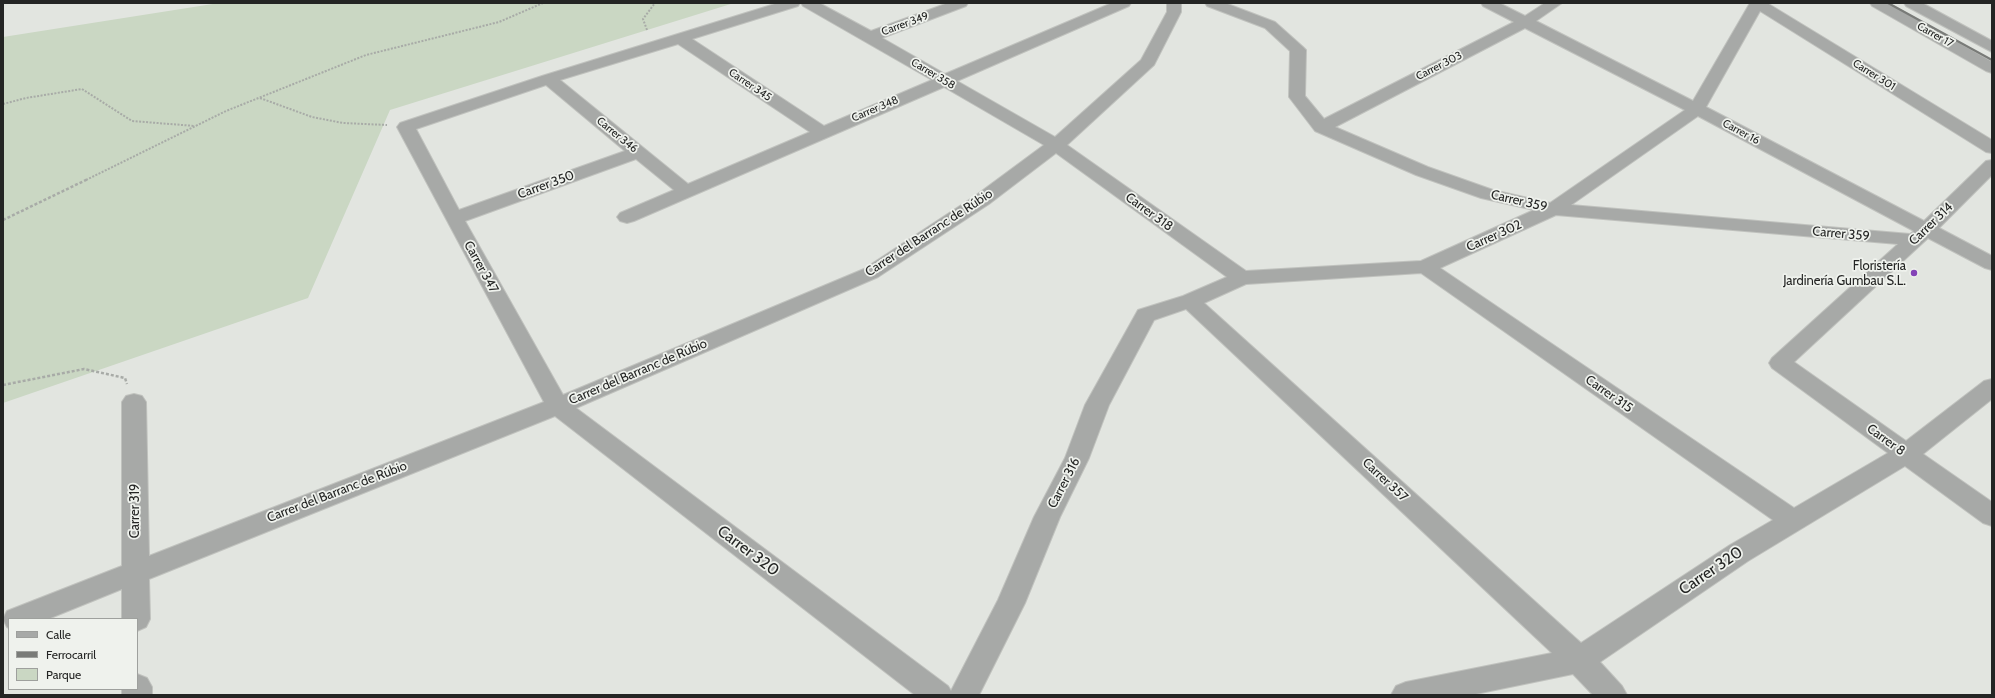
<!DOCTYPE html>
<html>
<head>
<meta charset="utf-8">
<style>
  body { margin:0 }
  #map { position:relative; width:1995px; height:698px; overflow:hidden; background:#e2e5e0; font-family:Cabin,sans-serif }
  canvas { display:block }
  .frame { position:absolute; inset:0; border:4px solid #242524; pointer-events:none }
  .legend { position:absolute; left:8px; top:618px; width:130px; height:72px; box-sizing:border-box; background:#eff2ed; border:1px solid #9ea09d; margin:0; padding:5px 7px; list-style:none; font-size:12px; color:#242524 }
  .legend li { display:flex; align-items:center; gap:8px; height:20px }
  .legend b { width:20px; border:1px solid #9ea09d }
</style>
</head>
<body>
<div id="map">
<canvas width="1995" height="698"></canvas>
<div class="frame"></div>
<ul class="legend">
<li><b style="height:5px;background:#a7a9a7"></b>Calle</li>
<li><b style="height:5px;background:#797b78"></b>Ferrocarril</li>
<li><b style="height:11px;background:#cad7c3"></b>Parque</li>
</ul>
</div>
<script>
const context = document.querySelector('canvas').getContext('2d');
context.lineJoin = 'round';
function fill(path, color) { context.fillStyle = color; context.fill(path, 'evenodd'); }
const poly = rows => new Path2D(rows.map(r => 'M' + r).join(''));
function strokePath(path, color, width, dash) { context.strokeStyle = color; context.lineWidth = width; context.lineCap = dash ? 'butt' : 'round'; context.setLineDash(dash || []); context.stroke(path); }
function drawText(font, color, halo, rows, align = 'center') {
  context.font = font + ' Cabin,sans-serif'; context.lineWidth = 3.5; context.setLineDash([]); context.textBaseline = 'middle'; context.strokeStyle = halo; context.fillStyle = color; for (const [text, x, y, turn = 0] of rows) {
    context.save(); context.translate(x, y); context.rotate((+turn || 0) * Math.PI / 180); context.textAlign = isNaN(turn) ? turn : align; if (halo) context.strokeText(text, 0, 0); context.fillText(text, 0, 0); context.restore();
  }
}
fill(poly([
  [219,3,734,3,390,110,308,298,3,403,3,37]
]), '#cad7c3');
const minor = poly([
  [778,3,800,3,798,6,692,39,824,126,932,80,803,6,801,3,819,3,871,31,948,3,968,3,966,6,882,38,945,74,1112,3,1131,3,1129,6,957,81,1055,137,1141,60,1167,12,1167,3,1181,3,1181,12,1154,65,1067,145,1246,271,1421,261,1534,210,1481,198,1416,175,1315,131,1289,97,1290,51,1265,28,1207,6,1205,3,1225,3,1275,22,1303,47,1306,50,1305,96,1324,119,1514,22,1483,6,1481,3,1499,3,1525,16,1545,3,1562,3,1536,21,1693,101,1750,3,1767,3,1992,140,1992,153,1986,152,1760,11,1706,107,1924,221,1986,161,1992,160,1992,175,1939,228,1992,256,1992,270,1985,268,1928,238,1794,362,1906,441,1984,381,1992,379,1992,399,1923,454,1992,502,1992,526,1983,523,1905,466,1748,561,1600,662,1622,686,1627,695,1593,695,1573,674,1471,695,1391,695,1396,686,1406,682,1552,653,1186,309,1154,320,1109,405,1089,458,1060,517,1025,603,979,695,915,695,555,416,149,579,150,619,146,627,137,631,137,619,122,619,122,589,48,619,9,619,9,628,7,627,3,619,7,611,122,566,122,402,126,396,134,394,142,396,146,402,149,556,544,402,397,127,400,123,542,76,778,3],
  [1525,28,1685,110,1550,203,1493,190,1428,167,1335,127,1525,28],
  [678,44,810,132,688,184,560,80,678,44],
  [546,85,625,151,459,210,416,129,546,85],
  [944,87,1044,145,975,196,864,269,563,395,465,221,636,159,674,190,620,213,617,217,620,221,627,223,634,221,944,87],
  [1698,116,1914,231,1910,234,1571,205,1698,116],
  [1056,153,1227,277,1183,296,1138,310,1085,405,1065,458,1034,517,998,600,951,691,948,686,576,408,878,277,989,204,1056,153],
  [1556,215,1898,244,1772,358,1769,363,1772,368,1888,453,1794,508,1440,268,1556,215],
  [1421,273,1773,520,1730,545,1581,643,1204,303,1246,284,1421,273],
  [1870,3,1888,3,1992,62,1992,73,1986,71,1872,6,1870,3],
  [1904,3,1922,3,1992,41,1992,52,1906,6,1904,3],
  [137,674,147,678,152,687,152,695,122,695,122,689,137,689,137,674]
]);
strokePath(minor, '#c0c2be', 2);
strokePath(poly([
  [647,30,643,19,655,3],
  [260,98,312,117,343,123,387,125],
  [3,104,26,98,82,89,132,121,195,126],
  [86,180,226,111,366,55,499,22,543,3]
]), '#a8aba7', 2, [2, 1.5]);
strokePath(poly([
  [3,220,88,179],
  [3,385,84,369,125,378,127,384]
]), '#a8aba7', 2.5, [3, 2]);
fill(minor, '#a7a9a7');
strokePath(poly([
  [1888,3,1992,60]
]), '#797b78', 2);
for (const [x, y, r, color] of [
  [1914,273,4,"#8443b7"]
]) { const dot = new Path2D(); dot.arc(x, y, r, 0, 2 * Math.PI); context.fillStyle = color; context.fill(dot); strokePath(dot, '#eff2ed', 1.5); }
drawText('11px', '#242524', '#eff2ed', [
  ["Carrer 349",905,24,-20],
  ["Carrer 17",1935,35,29],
  ["Carrer 303",1439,66,-27],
  ["Carrer 358",933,74,31],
  ["Carrer 301",1874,75,32],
  ["Carrer 345",750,85,34],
  ["Carrer 348",875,109,-23],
  ["Carrer 16",1741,132,28],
  ["Carrer 346",617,135,39]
]);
drawText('13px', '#242524', '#eff2ed', [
  ["Carrer 350",546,185,-20],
  ["Carrer 359",1519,201,13],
  ["Carrer 318",1149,212,36],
  ["Carrer 314",1931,224,-44],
  ["Carrer del Barranc de Rúbio",929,233,-33],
  ["Carrer 359",1841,234,5],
  ["Carrer 302",1494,236,-24],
  ["Carrer 347",481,267,61],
  ["Carrer del Barranc de Rúbio",638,372,-23],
  ["Carrer 315",1609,394,35],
  ["Carrer 8",1886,440,36],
  ["Carrer 357",1385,480,43],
  ["Carrer 316",1064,483,-63],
  ["Carrer del Barranc de Rúbio",337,492,-21],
  ["Carrer 319",135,511,-90]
]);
drawText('13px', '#242524', '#eff2ed', [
  ["Floristería",1906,266],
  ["Jardinería Gumbau S.L.",1906,281]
], 'right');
drawText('16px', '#242524', '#eff2ed', [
  ["Carrer 320",748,551,37],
  ["Carrer 320",1711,571,-34]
]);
</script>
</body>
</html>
